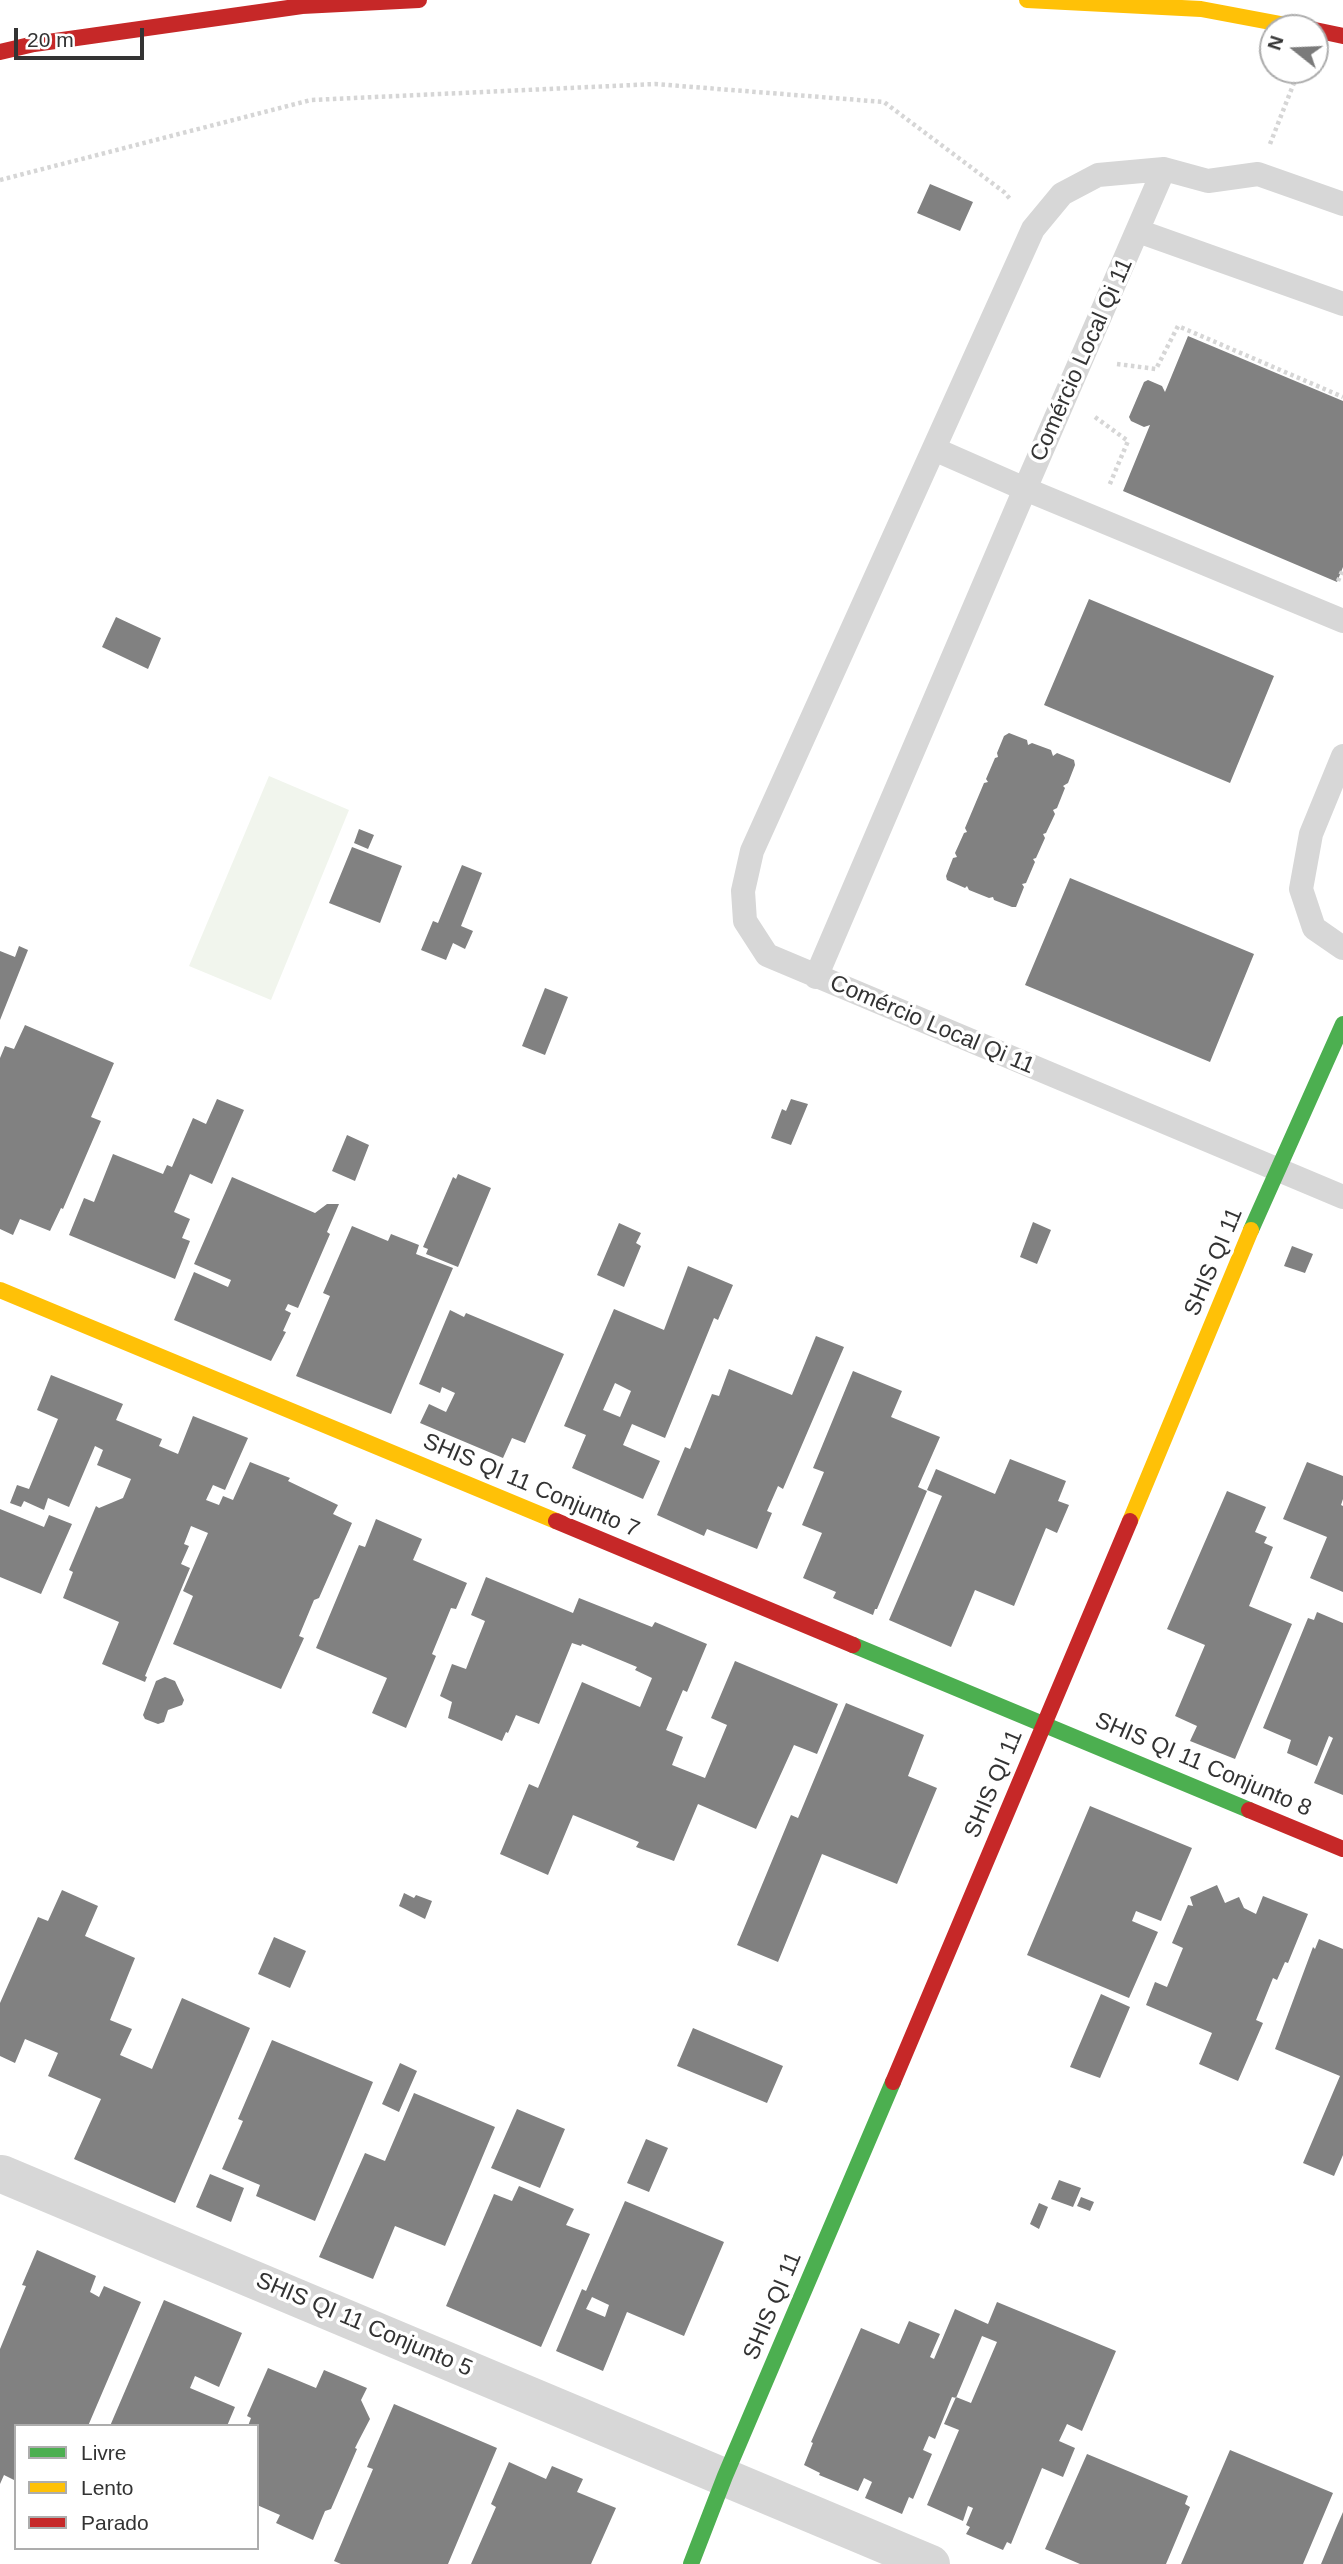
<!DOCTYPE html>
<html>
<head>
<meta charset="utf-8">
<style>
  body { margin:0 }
  #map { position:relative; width:1343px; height:2564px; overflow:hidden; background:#fff; font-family:Helvetica,sans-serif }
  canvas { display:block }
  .legend { position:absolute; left:14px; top:2424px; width:245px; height:126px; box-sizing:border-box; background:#fff; border:2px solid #adadad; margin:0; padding:9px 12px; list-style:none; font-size:21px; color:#333 }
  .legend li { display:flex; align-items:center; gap:14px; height:35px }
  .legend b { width:35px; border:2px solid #adadad }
  .north { position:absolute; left:1259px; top:14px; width:70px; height:70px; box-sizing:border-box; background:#fff; border:2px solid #adadad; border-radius:50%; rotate:288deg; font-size:19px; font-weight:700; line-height:28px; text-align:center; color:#333 }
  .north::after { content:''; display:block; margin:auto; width:24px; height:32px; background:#7a7a7a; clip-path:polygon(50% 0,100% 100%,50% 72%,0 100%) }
  .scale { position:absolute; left:14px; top:28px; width:130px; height:32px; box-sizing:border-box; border:4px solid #333; border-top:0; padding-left:9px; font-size:21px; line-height:24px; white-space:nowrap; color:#333; -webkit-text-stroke:5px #fff; paint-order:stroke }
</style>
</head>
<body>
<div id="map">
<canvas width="1343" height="2564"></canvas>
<ul class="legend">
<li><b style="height:9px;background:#4caf50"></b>Livre</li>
<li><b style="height:9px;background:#ffc107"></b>Lento</li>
<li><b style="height:9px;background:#c62828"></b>Parado</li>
</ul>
<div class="north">N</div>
<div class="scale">20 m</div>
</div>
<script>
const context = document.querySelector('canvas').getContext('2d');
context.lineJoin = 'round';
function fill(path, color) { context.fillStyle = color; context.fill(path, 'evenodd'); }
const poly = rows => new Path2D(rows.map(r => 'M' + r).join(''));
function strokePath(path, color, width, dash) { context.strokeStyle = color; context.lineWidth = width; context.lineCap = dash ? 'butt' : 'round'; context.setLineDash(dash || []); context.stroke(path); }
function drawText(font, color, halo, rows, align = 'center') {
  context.font = font + ' Helvetica,sans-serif'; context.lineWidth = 7; context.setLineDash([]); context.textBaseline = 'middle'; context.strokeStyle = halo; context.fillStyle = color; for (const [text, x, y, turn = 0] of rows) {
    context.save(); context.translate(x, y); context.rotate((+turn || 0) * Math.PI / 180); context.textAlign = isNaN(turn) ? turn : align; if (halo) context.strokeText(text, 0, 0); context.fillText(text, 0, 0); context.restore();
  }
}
fill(poly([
  [269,776,349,810,271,1000,189,966]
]), '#f1f5ed');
fill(poly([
  [930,184,973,202,960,231,917,213],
  [1188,336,1343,401,1343,567,1337,582,1123,491,1150,425,1144,427,1131,421,1129,417,1144,382,1148,380,1162,386,1165,392],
  [1089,599,1274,676,1230,783,1044,705],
  [116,617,161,638,148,669,102,647],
  [1009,733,1027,740,1028,745,1032,743,1051,750,1053,756,1057,753,1074,760,1075,765,1068,783,1063,786,1065,788,1057,808,1053,810,1055,814,1046,833,1043,834,1045,838,1036,858,1033,859,1035,862,1026,883,1022,884,1024,887,1016,907,1012,907,994,900,993,897,989,898,969,890,967,886,965,888,947,880,946,876,953,858,957,857,955,853,964,833,967,832,965,828,984,783,988,782,986,779,995,758,998,757,997,753,1004,736],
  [359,829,374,835,368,849,354,843],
  [352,847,402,866,380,923,329,903],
  [462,865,482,873,461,926,473,931,465,949,453,943,446,960,421,950,433,921,438,923],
  [1070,878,1254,954,1210,1062,1025,985],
  [19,946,28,950,0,1020,0,951,15,957],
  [545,988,568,997,545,1055,522,1046],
  [25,1025,114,1063,91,1117,101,1121,63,1209,61,1208,50,1231,20,1219,13,1235,0,1229,0,1058,5,1046,14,1049],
  [217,1099,244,1110,212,1184,190,1174,174,1212,190,1219,182,1238,190,1241,175,1279,69,1235,84,1198,94,1202,113,1154,163,1174,167,1165,172,1167,193,1118,206,1124],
  [791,1099,808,1104,791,1145,771,1138,782,1109,786,1111],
  [347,1135,369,1145,355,1181,332,1171],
  [458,1174,491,1188,458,1267,426,1254,428,1249,423,1247,453,1177,456,1179],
  [232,1177,315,1213,327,1204,339,1204,327,1232,330,1234,298,1308,288,1304,285,1310,291,1313,283,1331,286,1332,271,1361,174,1320,194,1272,228,1287,231,1280,194,1264],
  [1033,1222,1051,1230,1037,1264,1020,1257],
  [619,1223,641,1233,636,1243,641,1246,624,1287,597,1275],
  [352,1226,388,1241,391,1234,419,1245,416,1254,453,1268,391,1414,296,1376,330,1296,323,1293],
  [1292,1246,1313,1254,1305,1273,1284,1266],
  [688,1266,733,1285,718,1320,714,1318,665,1438,632,1424,623,1445,660,1461,643,1499,572,1468,586,1435,564,1426,614,1309,664,1330],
  [615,1383,631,1391,620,1417,603,1410],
  [450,1310,464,1317,466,1313,564,1354,525,1443,512,1438,503,1458,420,1423,429,1404,446,1412,455,1393,442,1387,440,1393,419,1384],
  [816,1336,844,1347,783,1489,778,1486,767,1511,772,1513,757,1549,707,1529,704,1536,657,1515,685,1447,690,1449,712,1394,719,1396,729,1369,792,1395],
  [853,1371,902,1391,891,1417,940,1437,918,1487,927,1491,877,1609,875,1609,873,1615,833,1598,836,1592,803,1578,822,1533,802,1525,824,1472,813,1468],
  [51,1375,123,1404,116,1420,162,1439,159,1446,178,1454,193,1416,248,1438,225,1490,213,1485,206,1500,219,1505,223,1496,233,1500,250,1462,290,1478,288,1481,338,1505,333,1514,352,1523,319,1598,314,1600,299,1636,304,1638,281,1689,173,1644,193,1596,183,1591,208,1533,191,1526,184,1544,189,1546,181,1564,190,1568,145,1676,147,1677,145,1682,102,1664,119,1622,63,1598,73,1572,69,1570,96,1506,99,1508,123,1498,131,1479,97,1465,103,1450,95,1446,69,1507,48,1498,44,1510,24,1501,21,1507,10,1503,17,1485,29,1489,58,1419,37,1410],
  [1010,1459,1066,1481,1058,1501,1069,1505,1057,1533,1046,1528,1014,1606,975,1590,951,1647,889,1620,942,1496,927,1490,936,1469,995,1494],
  [1307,1462,1343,1476,1343,1499,1341,1505,1343,1506,1343,1592,1310,1578,1327,1537,1283,1519],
  [1227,1491,1266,1507,1255,1532,1267,1537,1264,1543,1273,1547,1249,1606,1292,1624,1235,1759,1190,1741,1197,1726,1175,1716,1205,1645,1167,1629],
  [0,1509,44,1527,49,1515,72,1524,41,1594,0,1577],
  [376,1519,422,1539,413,1560,467,1583,456,1609,451,1608,432,1654,436,1656,406,1728,372,1713,387,1678,316,1648,359,1545,365,1547],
  [486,1577,573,1613,579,1598,652,1627,655,1622,707,1644,687,1692,683,1690,666,1730,683,1737,672,1765,705,1778,727,1725,711,1718,735,1661,838,1704,817,1754,794,1745,756,1829,698,1804,674,1861,636,1847,639,1842,573,1815,548,1875,500,1854,529,1784,538,1788,582,1682,640,1707,652,1678,635,1670,637,1667,582,1644,581,1646,572,1643,539,1724,516,1715,508,1733,506,1732,502,1741,448,1718,452,1702,440,1696,452,1664,466,1669,475,1646,485,1621,471,1615],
  [1317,1612,1343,1623,1343,1795,1314,1783,1333,1738,1329,1736,1317,1766,1287,1753,1291,1740,1263,1728,1308,1618,1314,1620],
  [165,1677,175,1681,184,1700,182,1705,168,1710,164,1722,158,1724,145,1719,143,1715,156,1681],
  [846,1703,924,1735,908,1776,937,1788,897,1884,822,1854,778,1962,737,1945,791,1815,798,1818],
  [1090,1806,1192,1848,1161,1921,1136,1911,1132,1921,1158,1932,1129,1998,1027,1955],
  [1217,1885,1225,1903,1239,1897,1244,1908,1256,1914,1263,1896,1308,1914,1288,1963,1285,1962,1277,1980,1273,1978,1256,2020,1263,2023,1238,2081,1199,2064,1212,2033,1146,2005,1155,1982,1167,1987,1183,1948,1172,1943,1188,1905,1193,1906,1190,1897],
  [62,1890,98,1906,85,1936,135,1958,110,2020,132,2029,120,2055,152,2069,182,1998,250,2028,175,2203,74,2159,101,2099,48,2076,58,2053,25,2039,15,2063,0,2056,0,2003,38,1917,48,1921],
  [404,1893,414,1898,416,1895,432,1901,425,1919,399,1906],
  [274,1937,306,1951,290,1988,258,1974],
  [1319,1939,1343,1949,1343,2155,1334,2176,1303,2163,1340,2076,1275,2049,1313,1947,1315,1949],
  [1101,1994,1130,2007,1100,2078,1070,2067],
  [693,2028,783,2066,767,2103,677,2066],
  [272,2040,373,2082,315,2221,256,2196,260,2185,222,2169,243,2121,238,2119],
  [400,2063,417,2071,399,2112,382,2104],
  [414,2093,495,2127,445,2246,395,2226,373,2279,319,2257,365,2153,385,2161],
  [517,2109,565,2129,540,2188,491,2168],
  [646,2139,668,2148,649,2192,627,2183],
  [210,2174,244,2188,231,2222,196,2207],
  [1059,2180,1081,2188,1073,2207,1051,2199],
  [519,2186,574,2209,566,2225,590,2234,541,2347,446,2306,494,2194,512,2201],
  [1081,2197,1094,2202,1090,2211,1077,2206],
  [625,2201,724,2242,684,2336,627,2312,603,2371,556,2351,582,2289,586,2291],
  [592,2297,609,2305,605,2317,586,2309],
  [1039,2203,1048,2207,1039,2229,1030,2224],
  [37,2250,96,2276,90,2292,99,2297,104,2286,141,2302,88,2426,16,2426,16,2481,4,2475,0,2484,0,2349,26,2286,22,2285],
  [164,2300,242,2333,219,2387,195,2376,190,2388,235,2407,227,2426,110,2426],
  [997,2302,1116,2351,1082,2431,1067,2424,1059,2441,1075,2448,1063,2477,1042,2468,1011,2544,1007,2542,1003,2550,966,2534,970,2527,966,2525,973,2508,968,2506,963,2521,927,2505,959,2430,944,2424,956,2397,971,2403,997,2342,982,2336,956,2398,952,2397,935,2439,929,2436,923,2450,932,2454,913,2499,909,2497,902,2514,865,2498,872,2482,864,2478,858,2491,819,2475,820,2473,804,2465,813,2443,811,2442,861,2328,899,2344,909,2321,940,2334,930,2357,934,2359,955,2309,988,2324],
  [268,2368,316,2388,324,2370,367,2388,361,2400,370,2419,359,2440,355,2448,357,2449,331,2509,325,2511,313,2540,276,2523,280,2515,257,2505,257,2426,248,2426,251,2418,247,2416],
  [394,2404,497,2448,448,2564,341,2564,334,2561,373,2469,367,2467],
  [1230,2450,1333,2493,1303,2564,1181,2564],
  [1087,2454,1188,2496,1185,2504,1190,2507,1166,2564,1080,2564,1045,2549],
  [509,2462,546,2479,552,2466,583,2479,577,2492,616,2508,591,2564,471,2564,496,2507,491,2504],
  [1343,2512,1343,2564,1321,2564,1336,2528]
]), '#818181');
strokePath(poly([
  [1270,144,1299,70],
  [0,180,311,100,655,84,884,102,1004,192,1011,200],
  [1117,364,1156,369,1178,326,1343,397],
  [1095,417,1128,441,1109,486],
  [1338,581,1343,569]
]), '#d6d6d6', 4.5, [3.5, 3.5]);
strokePath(poly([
  [1343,204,1258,174,1208,181,1164,169,1098,175,1062,194,1033,229,752,851,743,891,745,921,767,955,1343,1197],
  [1138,231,1343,304],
  [934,449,1025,489,1164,169],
  [1343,756,1311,834,1301,889,1314,928,1343,948],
  [816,977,1025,489,1343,621]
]), '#d7d7d7', 24);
strokePath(poly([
  [2,2174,931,2564]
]), '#d7d7d7', 38);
strokePath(poly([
  [1251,1230,1343,1024],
  [853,1645,1249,1810],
  [691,2564,725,2476,893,2082]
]), '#4caf50', 16);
strokePath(poly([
  [1027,0,1201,9,1302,28],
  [0,1290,556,1521],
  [1130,1521,1251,1230]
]), '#ffc107', 16);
strokePath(poly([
  [1315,30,1343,36],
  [0,52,34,44,302,6,419,0],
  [556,1521,853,1645],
  [1249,1810,1343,1849],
  [893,2082,1130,1521]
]), '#c62828', 16);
drawText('23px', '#333', '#fff', [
  ["Comércio Local Qi 11",1082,360,-66],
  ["Comércio Local Qi 11",932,1025,23],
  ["SHIS QI 11",1214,1262,-67],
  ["SHIS QI 11 Conjunto 7",531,1486,23],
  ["SHIS QI 11 Conjunto 8",1203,1765,23],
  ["SHIS QI 11",994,1784,-67],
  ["SHIS QI 11",773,2306,-67],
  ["SHIS QI 11 Conjunto 5",364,2325,23]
]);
</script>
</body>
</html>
